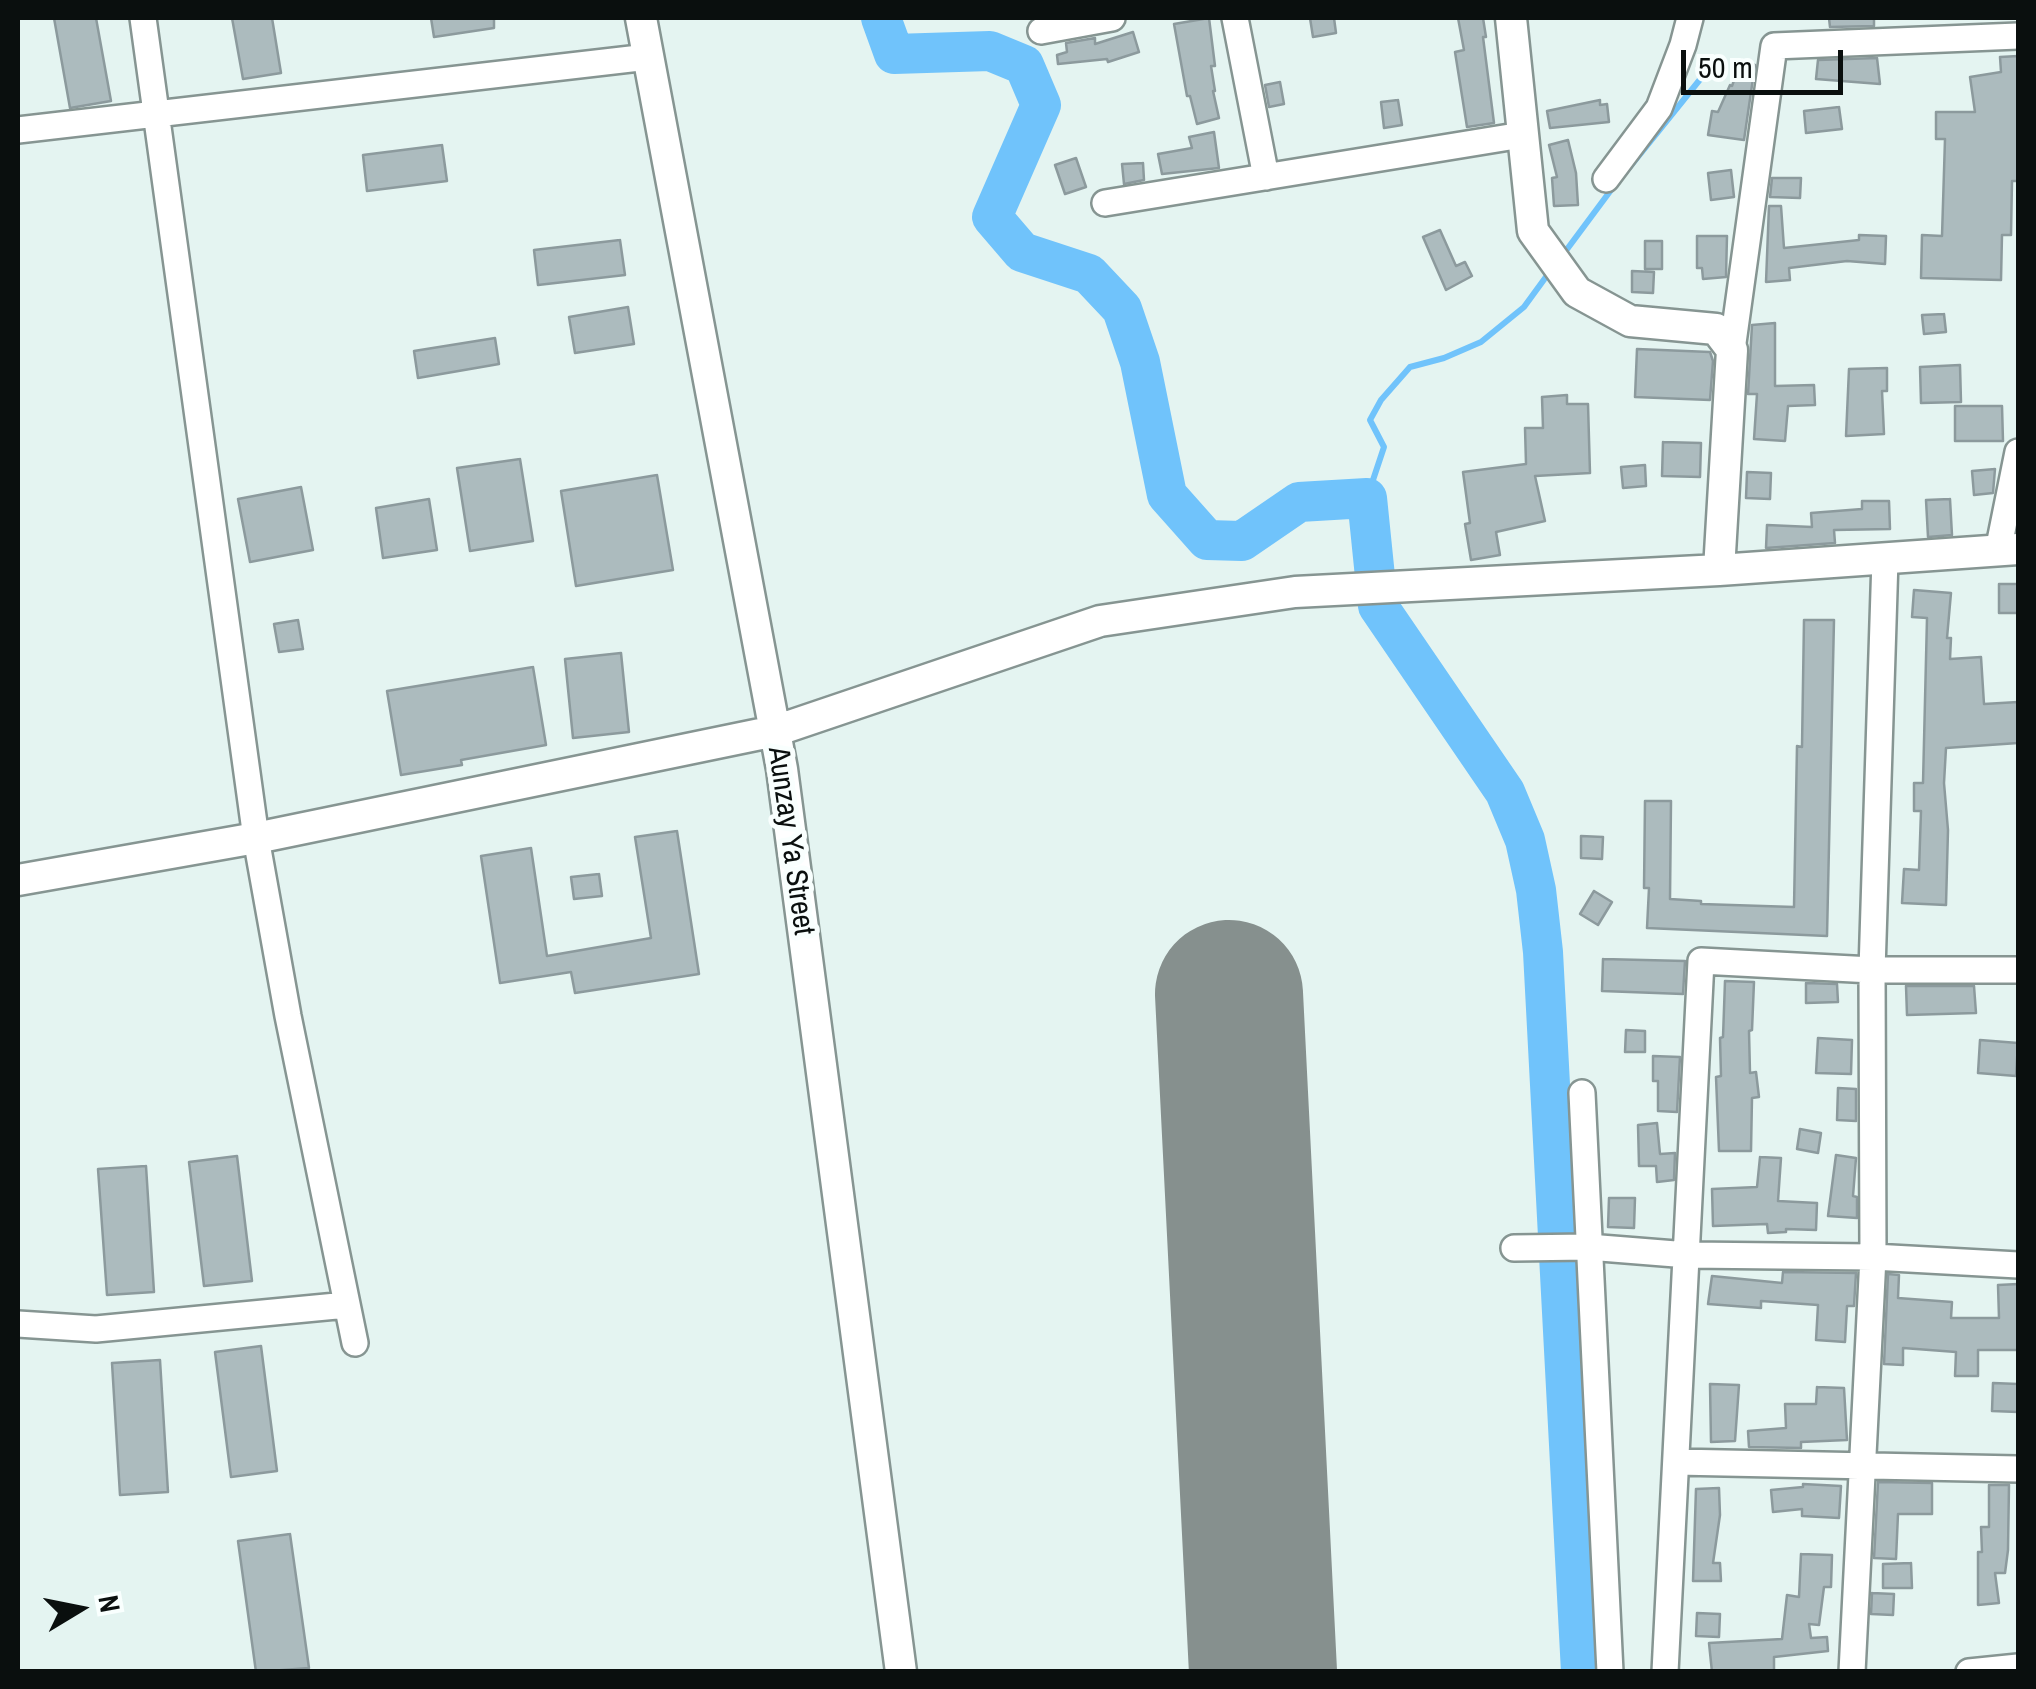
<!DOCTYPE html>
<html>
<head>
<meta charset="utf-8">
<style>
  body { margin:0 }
  #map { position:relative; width:2036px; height:1689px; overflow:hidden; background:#e4f4f1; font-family:"Archivo Narrow",sans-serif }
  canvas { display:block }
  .frame { position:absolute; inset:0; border:20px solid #0a0f0e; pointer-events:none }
  .north { position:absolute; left:30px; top:1559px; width:100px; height:100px; -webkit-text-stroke:8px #f9fffe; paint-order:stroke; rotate:80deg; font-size:28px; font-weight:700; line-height:40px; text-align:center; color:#0a0f0e }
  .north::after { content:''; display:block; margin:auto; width:35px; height:45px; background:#0a0f0e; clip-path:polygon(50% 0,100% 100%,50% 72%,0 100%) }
  .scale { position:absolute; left:1681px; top:50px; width:162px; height:45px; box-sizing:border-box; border:5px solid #0a0f0e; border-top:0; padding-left:12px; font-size:30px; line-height:35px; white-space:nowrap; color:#0a0f0e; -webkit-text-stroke:8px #f9fffe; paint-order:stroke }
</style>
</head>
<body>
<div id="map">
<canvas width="2036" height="1689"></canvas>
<div class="frame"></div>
<div class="north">N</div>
<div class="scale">50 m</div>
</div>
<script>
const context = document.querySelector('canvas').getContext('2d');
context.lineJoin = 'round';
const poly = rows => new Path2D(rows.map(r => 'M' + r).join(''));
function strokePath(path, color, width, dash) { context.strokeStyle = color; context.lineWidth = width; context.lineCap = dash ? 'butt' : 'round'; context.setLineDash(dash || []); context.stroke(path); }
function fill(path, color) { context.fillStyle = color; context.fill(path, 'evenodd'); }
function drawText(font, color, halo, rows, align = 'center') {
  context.font = font + ' "Archivo Narrow",sans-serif'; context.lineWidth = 10; context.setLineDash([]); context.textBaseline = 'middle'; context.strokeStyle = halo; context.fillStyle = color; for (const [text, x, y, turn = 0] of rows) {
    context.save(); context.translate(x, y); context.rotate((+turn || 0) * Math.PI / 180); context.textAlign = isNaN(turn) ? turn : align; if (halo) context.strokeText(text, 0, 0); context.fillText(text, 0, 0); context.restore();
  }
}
strokePath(poly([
  [1628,169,1706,72],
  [1562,256,1614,186],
  [1367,498,1384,447,1370,420,1381,400,1410,367,1444,358,1481,342,1524,307,1551,270]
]), '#70c3fb', 6);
strokePath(poly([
  [881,18,894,54,990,51,1024,65,1041,105,992,217,1022,252,1089,274,1122,309,1140,362,1167,495,1207,540,1242,541,1299,502,1367,498,1378,606,1505,792,1525,840,1536,890,1543,952,1581,1672]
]), '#70c3fb', 40);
strokePath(poly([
  [1229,994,1263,1672]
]), '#86908e', 148);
const building = poly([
  [54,18,96,18,111,101,70,108,54,18],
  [232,18,272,18,281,73,243,79,232,18],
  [431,18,494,18,494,28,434,37,431,18],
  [1209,18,1215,66,1211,66,1215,91,1213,91,1219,118,1197,124,1190,96,1187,96,1174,24,1209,18],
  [1310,18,1334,18,1336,33,1313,37,1310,18],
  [1458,18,1483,18,1486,37,1483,37,1494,123,1467,127,1455,52,1464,50,1458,18],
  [1829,18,1874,18,1874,26,1830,27,1829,18],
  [1133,32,1139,52,1108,62,1107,59,1058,64,1057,55,1067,52,1066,43,1095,38,1095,44,1133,32],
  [2018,56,2018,181,2012,181,2011,235,2002,235,2001,280,1921,278,1922,235,1942,236,1945,139,1936,139,1936,112,1975,112,1970,77,2001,72,2000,57,2018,56],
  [1877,58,1880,84,1816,79,1818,60,1877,58],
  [1741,60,1755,65,1744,140,1708,135,1712,111,1718,112,1730,85,1732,86,1741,60],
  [1280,82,1284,104,1269,107,1265,85,1280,82],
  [1398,100,1402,125,1384,128,1381,102,1398,100],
  [1600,100,1600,105,1607,104,1609,122,1550,128,1547,111,1600,100],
  [1839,107,1842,129,1806,133,1804,111,1839,107],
  [1214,132,1219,168,1162,174,1158,154,1192,148,1189,137,1214,132],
  [1568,140,1576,173,1578,205,1554,206,1552,178,1557,177,1549,145,1568,140],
  [442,145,447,181,367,191,363,155,442,145],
  [1076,158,1086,187,1065,194,1055,165,1076,158],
  [1143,163,1144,180,1124,184,1122,164,1143,163],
  [1731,170,1734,197,1711,200,1708,173,1731,170],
  [1772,178,1801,178,1800,198,1770,197,1772,178],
  [1769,206,1781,206,1784,248,1859,240,1859,235,1886,236,1885,264,1847,261,1789,268,1790,280,1766,282,1769,206],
  [1440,230,1456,266,1465,262,1472,276,1446,290,1423,237,1440,230],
  [1697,236,1727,236,1726,277,1703,279,1702,268,1697,268,1697,236],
  [620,240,625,275,538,285,534,250,620,240],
  [1645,241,1662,241,1662,269,1645,269,1645,241],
  [1632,271,1654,272,1653,293,1632,292,1632,271],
  [628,307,634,344,575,353,569,317,628,307],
  [1944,314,1946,332,1924,334,1922,315,1944,314],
  [1775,323,1775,386,1814,385,1815,405,1788,406,1785,441,1754,439,1757,394,1748,394,1752,325,1775,323],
  [495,338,499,364,418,378,414,351,495,338],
  [1637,349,1710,352,1713,361,1710,400,1635,397,1637,349],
  [1960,365,1961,402,1921,403,1920,367,1960,365],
  [1887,368,1887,391,1882,391,1884,434,1846,436,1849,369,1887,368],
  [1567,395,1567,404,1588,404,1590,473,1535,476,1545,521,1496,532,1500,555,1471,560,1465,524,1470,523,1463,472,1526,464,1525,428,1543,428,1542,397,1567,395],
  [1955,406,2002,406,2003,441,1955,441,1955,406],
  [1663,442,1701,443,1700,477,1662,476,1663,442],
  [520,459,533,541,470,551,457,468,520,459],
  [1645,465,1646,486,1623,488,1621,467,1645,465],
  [1995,469,1993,493,1974,495,1972,471,1995,469],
  [1747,472,1771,473,1770,499,1746,498,1747,472],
  [657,475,673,570,576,586,561,491,657,475],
  [301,487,313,550,250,562,238,499,301,487],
  [429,499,437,550,383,558,376,508,429,499],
  [1950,499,1952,535,1928,537,1926,500,1950,499],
  [1862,501,1889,501,1890,529,1834,530,1835,543,1766,548,1767,525,1812,527,1811,513,1862,509,1862,501],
  [1999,584,2018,584,2018,613,1999,613,1999,584],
  [1914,590,1951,593,1947,638,1951,638,1950,659,1981,657,1984,704,2018,702,2018,743,1946,748,1944,783,1948,830,1946,905,1902,903,1904,869,1919,870,1921,811,1914,811,1914,783,1923,783,1927,618,1912,617,1914,590],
  [298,620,303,649,279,652,274,624,298,620],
  [1804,620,1834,620,1827,936,1647,928,1649,888,1644,888,1645,801,1671,801,1670,899,1701,901,1701,904,1794,907,1797,746,1802,747,1804,620],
  [621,653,629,732,573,738,565,659,621,653],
  [533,667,546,745,461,760,462,765,401,775,387,691,533,667],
  [677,831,699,974,575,993,571,972,500,983,481,856,531,848,547,956,651,938,635,837,677,831],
  [1581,836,1603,837,1602,859,1581,858,1581,836],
  [599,874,602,896,574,899,571,877,599,874],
  [1594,891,1612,902,1598,925,1580,914,1594,891],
  [1603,959,1685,961,1683,994,1602,991,1603,959],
  [1725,981,1754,982,1752,1030,1749,1031,1750,1073,1756,1072,1759,1097,1752,1098,1751,1151,1719,1151,1716,1077,1721,1076,1720,1038,1723,1037,1725,981],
  [1806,983,1837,984,1838,1002,1806,1003,1806,983],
  [1906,986,1974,986,1976,1013,1907,1015,1906,986],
  [1626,1030,1645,1031,1645,1052,1625,1052,1626,1030],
  [1818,1038,1852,1040,1851,1074,1816,1073,1818,1038],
  [1980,1040,2018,1043,2016,1076,1978,1073,1980,1040],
  [1653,1056,1680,1057,1677,1112,1658,1111,1658,1081,1653,1081,1653,1056],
  [1838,1088,1856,1089,1856,1121,1837,1120,1838,1088],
  [1657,1123,1660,1154,1675,1153,1674,1180,1657,1182,1656,1166,1639,1166,1638,1125,1657,1123],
  [1800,1129,1821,1133,1818,1153,1797,1149,1800,1129],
  [1836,1155,1856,1158,1853,1196,1857,1197,1857,1218,1828,1216,1836,1155],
  [237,1156,252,1281,204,1286,189,1162,237,1156],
  [1760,1157,1781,1158,1778,1201,1817,1203,1816,1230,1786,1229,1786,1232,1768,1233,1767,1224,1713,1226,1712,1189,1757,1187,1760,1157],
  [146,1166,154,1292,107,1295,98,1169,146,1166],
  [1609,1198,1635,1198,1634,1228,1608,1227,1609,1198],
  [1783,1272,1856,1273,1854,1306,1847,1306,1845,1342,1816,1340,1818,1305,1761,1301,1761,1308,1708,1304,1712,1276,1782,1283,1783,1272],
  [1888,1274,1899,1275,1898,1298,1952,1302,1951,1318,1999,1318,1998,1285,2018,1284,2018,1350,1978,1350,1978,1376,1955,1376,1956,1352,1903,1348,1903,1365,1884,1364,1888,1274],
  [261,1346,277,1471,231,1477,215,1352,261,1346],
  [160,1360,168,1492,120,1495,112,1363,160,1360],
  [1993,1383,2018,1384,2018,1412,1992,1411,1993,1383],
  [1710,1384,1739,1385,1735,1441,1711,1442,1710,1384],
  [1817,1387,1844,1388,1847,1440,1801,1442,1801,1448,1749,1447,1748,1431,1786,1428,1785,1404,1816,1404,1817,1387],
  [1878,1482,1932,1483,1932,1514,1898,1514,1896,1559,1874,1558,1878,1482],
  [1803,1484,1841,1486,1839,1518,1802,1516,1802,1509,1773,1512,1771,1490,1803,1487,1803,1484],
  [1989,1485,2009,1485,2008,1550,2005,1573,1995,1573,1999,1603,1978,1605,1978,1552,1982,1552,1981,1527,1989,1527,1989,1485],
  [1719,1488,1720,1515,1713,1563,1720,1563,1721,1581,1693,1581,1696,1489,1719,1488],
  [290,1534,309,1668,256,1672,238,1541,290,1534],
  [1801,1554,1832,1555,1831,1587,1824,1587,1819,1625,1809,1624,1811,1638,1827,1637,1828,1651,1774,1657,1774,1672,1712,1672,1709,1643,1782,1639,1787,1595,1799,1597,1801,1554],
  [1911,1563,1912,1588,1883,1588,1883,1564,1911,1563],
  [1872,1593,1894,1594,1893,1615,1871,1614,1872,1593],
  [1697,1613,1720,1614,1719,1637,1696,1636,1697,1613]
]);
fill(building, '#acbbbe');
strokePath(building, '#8c9a9d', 2.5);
const minor = poly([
  [143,18,256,838,288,1016,355,1343],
  [1235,18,1266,177],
  [1041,31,1112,18],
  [18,130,648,57],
  [1606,179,1659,108,1683,45,1690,18],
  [1105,203,1522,135],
  [1732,350,1774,46,2018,36],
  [1998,551,2018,452],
  [1582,1093,1610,1672],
  [1514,1248,1588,1247,1688,1255,1873,1257,2018,1265],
  [18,1324,96,1329,347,1305],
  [1676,1462,2018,1469],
  [1665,1672,1701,961,1872,970,2018,970],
  [1852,1672,1873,1257,1872,970,1885,559],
  [1969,1672,2018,1667]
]);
const tertiary = poly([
  [641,18,782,769,901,1672],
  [1511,18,1533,231,1577,292,1630,321,1716,329,1732,350,1719,570,2018,549],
  [18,880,256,838,775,731,1100,621,1295,592,1719,570]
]);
strokePath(minor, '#869592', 30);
strokePath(tertiary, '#869592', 35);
strokePath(minor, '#fff', 25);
strokePath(tertiary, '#fff', 30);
drawText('30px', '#0a0f0e', '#f9fffe', [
  ["Aunzay Ya Street",790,841,82]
]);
</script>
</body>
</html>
